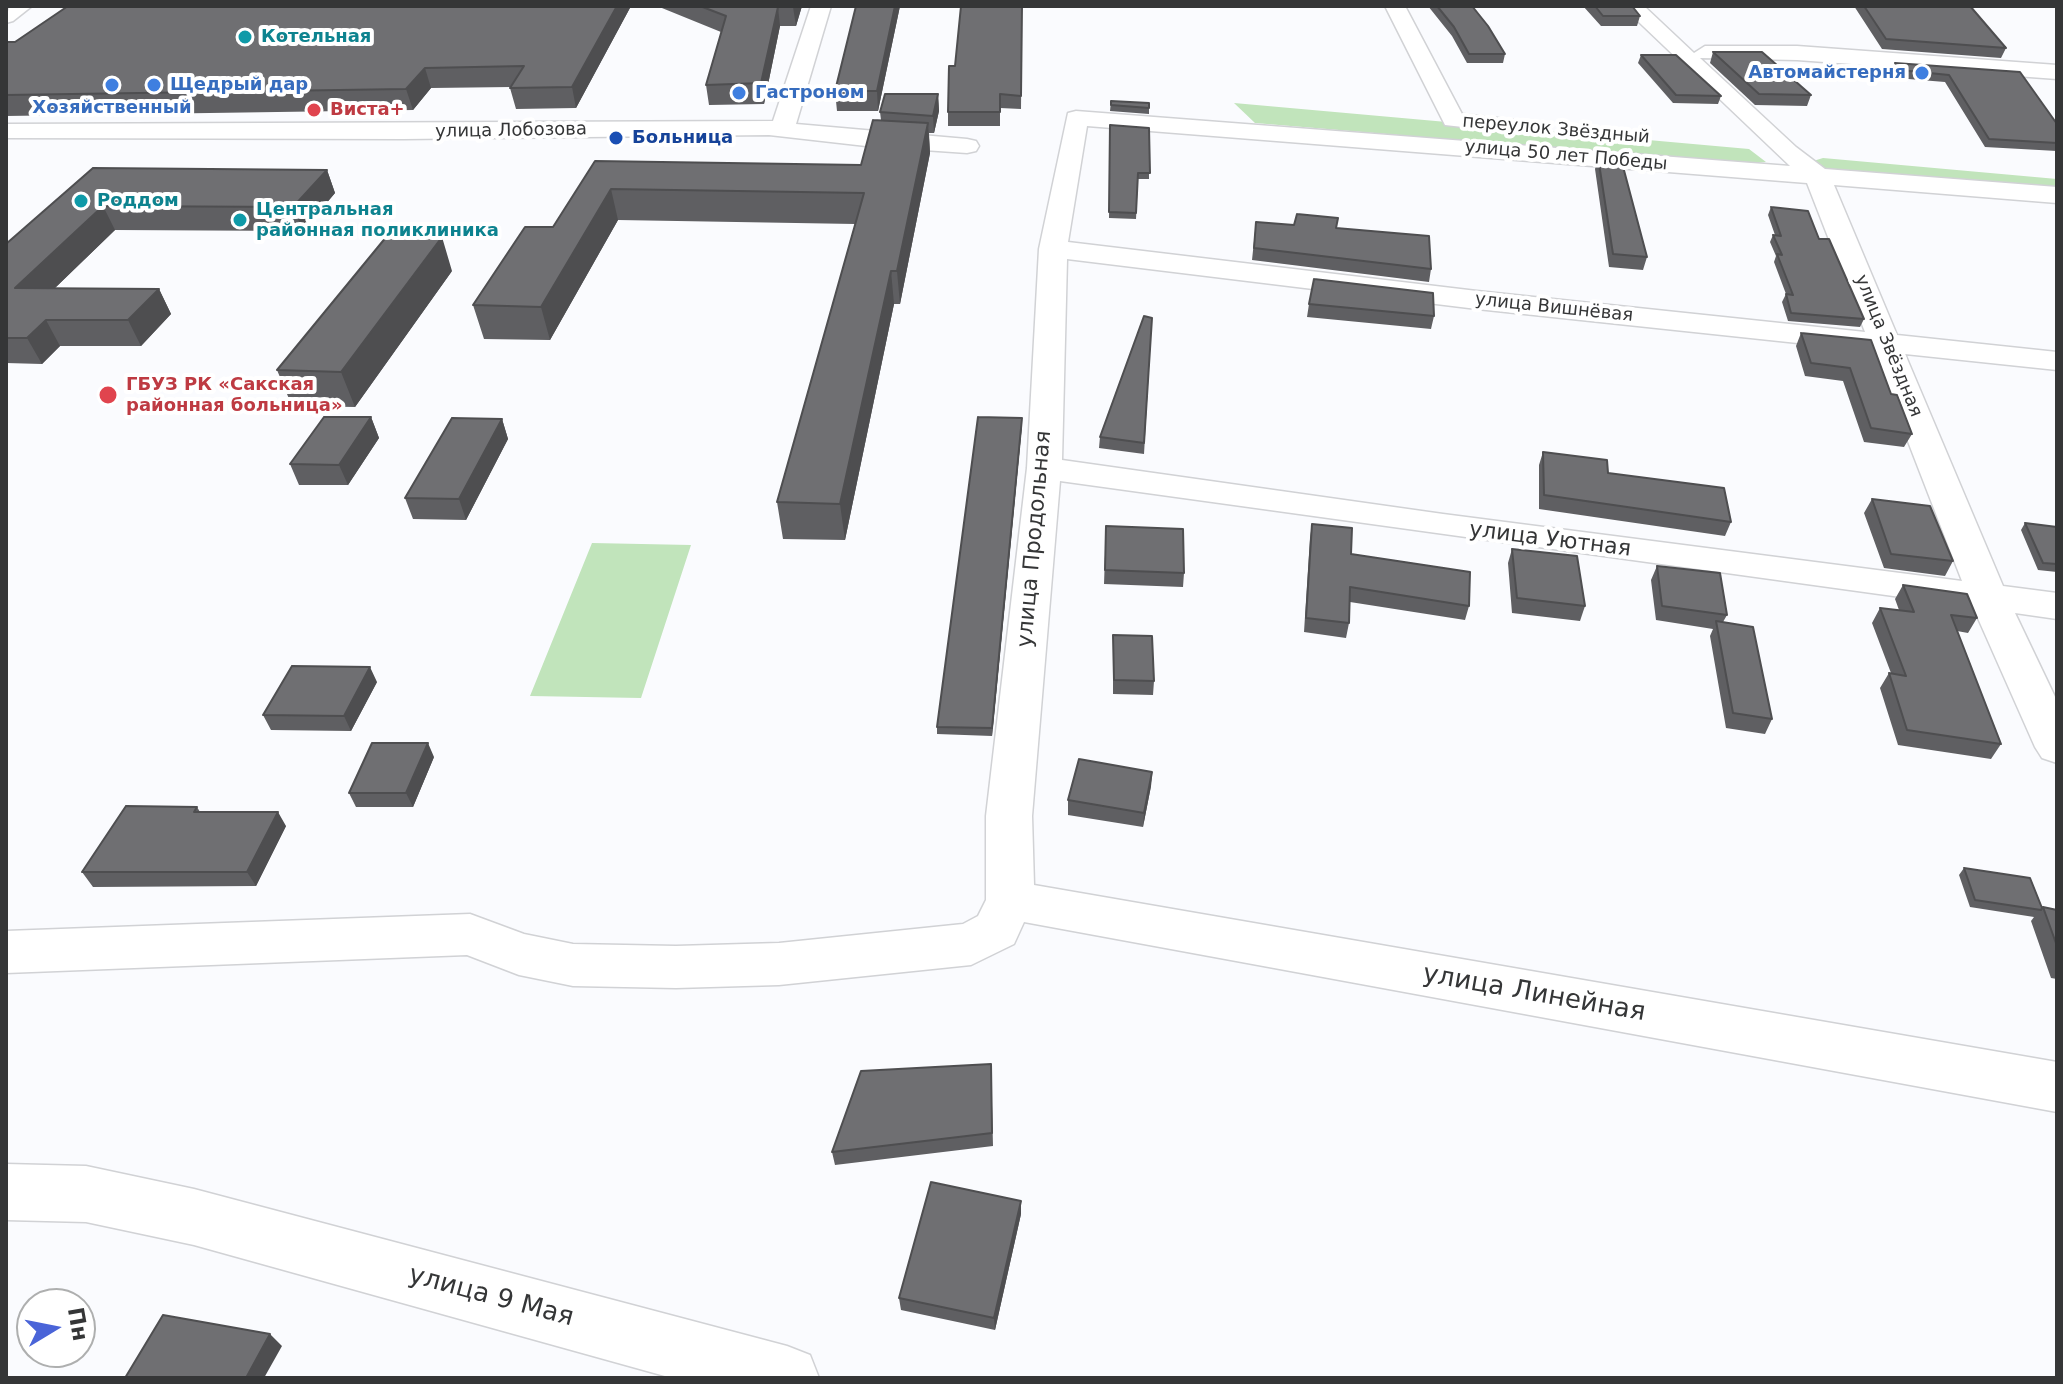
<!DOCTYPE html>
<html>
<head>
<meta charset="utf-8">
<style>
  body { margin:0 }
  #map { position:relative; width:2063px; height:1384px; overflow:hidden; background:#fafbfe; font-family:"DejaVu Sans",sans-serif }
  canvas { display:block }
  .frame { position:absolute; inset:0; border:8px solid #353637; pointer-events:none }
  .north { position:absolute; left:16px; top:1288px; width:80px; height:80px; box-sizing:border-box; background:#fff; border:2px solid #aeafaf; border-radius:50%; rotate:80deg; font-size:22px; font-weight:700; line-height:32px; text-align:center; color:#353637 }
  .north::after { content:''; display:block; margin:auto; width:28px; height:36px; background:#4a64d8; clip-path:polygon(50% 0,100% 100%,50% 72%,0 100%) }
</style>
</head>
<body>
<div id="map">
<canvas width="2063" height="1384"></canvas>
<div class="frame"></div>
<div class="north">Пн</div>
</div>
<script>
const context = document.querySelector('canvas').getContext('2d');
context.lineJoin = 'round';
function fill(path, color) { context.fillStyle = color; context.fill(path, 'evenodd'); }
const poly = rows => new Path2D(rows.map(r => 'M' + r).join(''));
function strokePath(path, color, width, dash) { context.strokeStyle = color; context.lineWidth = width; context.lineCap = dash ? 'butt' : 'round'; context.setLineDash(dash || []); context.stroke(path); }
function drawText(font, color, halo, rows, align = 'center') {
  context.font = font + ' "DejaVu Sans",sans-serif'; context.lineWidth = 8; context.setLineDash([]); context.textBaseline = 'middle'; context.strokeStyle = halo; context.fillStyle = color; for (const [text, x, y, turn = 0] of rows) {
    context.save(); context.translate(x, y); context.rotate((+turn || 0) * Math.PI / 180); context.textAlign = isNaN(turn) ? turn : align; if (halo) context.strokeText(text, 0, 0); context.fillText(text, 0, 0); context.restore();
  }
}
fill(poly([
  [1234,103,1749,149,1766,162,1746,164,1255,123],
  [1823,158,2057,179,2057,190,1828,171,1810,162],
  [592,543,691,545,641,698,530,696]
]), '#c1e4bb');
const minor = poly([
  [9,6,32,6,13,21,6,23,9,6],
  [811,6,831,6,796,124,967,139,976,141,979,146,976,151,967,153,866,146,769,135,403,139,6,138,6,124,773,121,811,6],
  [1385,6,1405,6,1462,114,1515,120,1519,125,1515,130,1507,132,1445,125,1385,6],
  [1622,6,1644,6,1694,53,1705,46,1797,46,2057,65,2057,79,1797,60,1700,58,1796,147,1825,169,2057,187,2057,203,1834,185,1897,335,2057,352,2057,370,1905,354,2003,586,2057,593,2057,619,2015,613,2057,701,2057,763,2042,758,2035,747,1973,607,1060,481,1032,816,1034,885,2057,1062,2057,1112,1024,922,1014,944,971,965,779,985,676,988,573,986,519,975,467,955,6,973,6,931,470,914,524,934,573,944,676,946,779,943,963,924,978,916,986,900,986,816,1027,468,1039,249,1068,113,1076,111,1790,166,1622,6],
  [1087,126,1807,183,1865,332,1477,291,1068,242,1087,126],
  [1067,259,1477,309,1873,351,1962,581,1443,514,1062,460,1067,259],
  [6,1164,86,1166,194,1189,787,1346,810,1355,819,1378,672,1378,194,1245,86,1222,6,1220,6,1164]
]);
strokePath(minor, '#d1d2d5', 3);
fill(minor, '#fff');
fill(poly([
  [68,6,631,6,576,108,516,109,510,88,511,87,431,88,413,110,6,116,6,42,15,42],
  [657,6,802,6,796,26,780,26,764,104,709,105,706,85,721,32],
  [856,6,900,6,878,111,837,111,835,91],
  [961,6,1063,6,1063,8,1022,8,1021,109,1000,108,1000,126,948,126,948,112,955,66],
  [1428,6,1472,6,1505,54,1503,63,1467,63,1452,36],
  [1583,6,1632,6,1640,16,1637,26,1601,26],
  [1854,6,1970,6,2006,48,2001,58,1882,49],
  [1713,52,1811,95,1807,106,1755,105,1710,63],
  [1641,55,1721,96,1718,104,1673,103,1638,63],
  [1895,63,2020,72,2057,124,2057,151,1985,147,1945,82,1896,78,1892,70],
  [938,94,939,111,934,133,929,133,930,153,900,304,894,304,845,540,783,539,777,502,855,224,618,220,550,340,484,339,473,305,553,227,595,161,861,165,881,120,880,112],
  [1111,101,1149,103,1149,114,1110,111],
  [1110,125,1149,128,1149,179,1138,179,1136,219,1109,218],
  [1598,157,1647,257,1643,270,1609,267,1595,169],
  [93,168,327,170,335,193,303,231,115,230,55,288,159,289,171,314,141,346,60,346,42,364,6,363,6,244],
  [1771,207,1819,239,1864,319,1860,327,1788,321,1782,302,1786,294,1774,262,1776,256,1770,242,1773,235,1775,235,1768,215],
  [1256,222,1336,228,1431,269,1429,282,1252,260],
  [452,271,355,407,292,406,277,370],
  [1309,304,1434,316,1431,329,1307,317],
  [1152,318,1144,454,1099,448,1100,437],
  [1801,333,1891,394,1912,434,1904,447,1864,442,1843,381,1805,376,1796,346],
  [371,417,379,438,348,485,299,485,290,464],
  [502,419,508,439,466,520,413,519,405,498],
  [1022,425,992,736,937,734,937,727],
  [1543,452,1608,473,1731,522,1725,536,1539,509,1539,465],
  [1872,499,1953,561,1945,576,1884,568,1864,513],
  [2025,523,2057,527,2057,572,2038,570,2021,530],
  [1312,524,1351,554,1469,606,1465,620,1350,602,1349,623,1346,638,1304,632,1310,538],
  [1106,526,1184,573,1183,587,1104,584],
  [1512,549,1585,606,1580,621,1512,613,1508,563],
  [1657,566,1727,615,1723,622,1772,719,1765,734,1726,728,1710,636,1713,629,1656,620,1651,580],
  [1903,585,1977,618,1968,633,1957,631,2001,744,1991,759,1898,745,1880,688,1889,673,1891,673,1872,623,1880,608,1899,610,1895,599],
  [1113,635,1154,681,1153,695,1113,694],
  [377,682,351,731,271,730,263,715],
  [434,757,413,807,356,807,349,793],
  [1152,772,1151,786,1143,827,1068,815,1068,800],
  [197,807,200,812,286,826,256,886,93,887,82,872],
  [1964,868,2042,908,2043,907,2057,910,2057,979,2051,978,2031,921,2034,917,1970,907,1959,875],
  [991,1064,993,1146,835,1165,832,1152],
  [1021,1214,995,1330,901,1310,899,1298]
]), '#5f5f62');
fill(poly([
  [617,6,631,6,576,108,572,87],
  [794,6,802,6,796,26,793,7],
  [895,6,900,6,878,111,877,91],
  [778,7,780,26,764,104,761,83],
  [425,68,431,88,413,110,406,89],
  [938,94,939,111,934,133,933,116],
  [928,123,930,153,900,304,897,271],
  [327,170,335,193,303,231,293,207],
  [611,189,618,220,550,340,541,307],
  [103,206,115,230,29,313,15,288],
  [442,237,452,271,355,407,341,372],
  [891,271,894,304,845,540,840,504],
  [159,289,171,314,141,346,128,320],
  [46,320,60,346,42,364,27,338],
  [371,417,379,438,348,485,339,465],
  [1022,418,1022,425,992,736,992,728],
  [502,419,508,439,466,520,459,499],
  [370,667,377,682,351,731,344,716],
  [428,743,434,757,413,807,406,793],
  [1152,772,1151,786,1143,827,1144,813],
  [278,812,286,826,256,886,247,872],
  [1021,1201,1021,1214,995,1330,994,1318],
  [270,1334,282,1346,264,1378,246,1378]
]), '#4e4e50');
const building = poly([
  [68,6,617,6,572,87,510,88,524,66,425,68,406,89,6,95,6,42,15,42,68,6],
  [700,6,794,6,778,7,761,83,706,85,726,16,700,6],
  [856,6,895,6,877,91,835,91,856,6],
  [961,6,1022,6,1021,96,1000,94,1000,112,948,112,949,66,955,66,961,6],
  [1437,6,1472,6,1488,26,1505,54,1469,54,1454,27,1437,6],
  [1595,6,1632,6,1640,16,1603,16,1595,6],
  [1864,6,1970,6,2006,48,1886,39,1864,6],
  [1713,52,1762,52,1811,95,1759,94,1713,52],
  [1641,55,1676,55,1721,96,1676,95,1641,55],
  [1895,63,2020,72,2057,124,2057,143,1989,139,1949,75,1899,70,1895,63],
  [885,94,938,94,933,116,880,112,885,94],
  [1111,101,1149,103,1149,108,1111,105,1111,101],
  [873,120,928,123,897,271,891,271,840,504,777,502,864,193,611,189,541,307,473,305,525,227,553,227,595,161,861,165,873,120],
  [1110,125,1149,128,1150,173,1138,173,1136,213,1109,212,1110,125],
  [1598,157,1621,159,1647,257,1613,254,1598,157],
  [93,168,327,170,293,207,103,206,15,288,159,289,128,320,46,320,27,338,6,338,6,244,93,168],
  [1771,207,1808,211,1819,239,1829,239,1864,319,1791,313,1786,294,1793,295,1777,254,1782,255,1773,235,1781,236,1771,207],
  [1297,214,1338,218,1336,228,1429,236,1431,269,1254,248,1256,222,1294,225,1297,214],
  [387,236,442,237,341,372,277,370,387,236],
  [1314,279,1433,293,1434,316,1309,304,1314,279],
  [1144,316,1152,318,1144,443,1100,437,1144,316],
  [1801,333,1871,340,1891,394,1897,395,1912,434,1871,428,1850,368,1811,363,1801,333],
  [324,417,371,417,339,465,290,464,324,417],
  [978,417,1022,418,992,728,937,727,978,417],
  [452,418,502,419,459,499,405,498,452,418],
  [1543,452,1607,460,1608,473,1724,488,1731,522,1544,495,1543,452],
  [1872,499,1930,506,1953,561,1891,554,1872,499],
  [2025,523,2057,527,2057,564,2043,563,2025,523],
  [1312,524,1352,528,1351,554,1470,572,1469,606,1350,587,1349,623,1306,618,1312,524],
  [1106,526,1183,529,1184,573,1105,570,1106,526],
  [1512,549,1577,556,1585,606,1517,598,1512,549],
  [1657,566,1720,573,1727,615,1662,606,1657,566],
  [1903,585,1967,594,1977,618,1951,615,2001,744,1907,730,1889,673,1906,676,1880,608,1914,612,1903,585],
  [1716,621,1753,627,1772,719,1733,713,1716,621],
  [1113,635,1152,636,1154,681,1114,680,1113,635],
  [292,666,370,667,344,716,263,715,292,666],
  [372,743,428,743,406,793,349,793,372,743],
  [1079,759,1152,772,1144,813,1068,800,1079,759],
  [126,806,197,807,194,812,278,812,247,872,82,872,126,806],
  [1964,868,2030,878,2042,908,2041,910,1975,900,1964,868],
  [2043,907,2057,910,2057,946,2043,907],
  [991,1064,992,1133,832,1152,861,1071,991,1064],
  [931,1182,1021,1201,994,1318,899,1298,931,1182],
  [163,1315,270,1334,246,1378,125,1378,163,1315]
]);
fill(building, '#6f6f72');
strokePath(building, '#4e4e50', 2);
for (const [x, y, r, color] of [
  [245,37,8,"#0f9aa8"],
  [1922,73,8,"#3f7fe0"],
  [112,85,8,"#3f7fe0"],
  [154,85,8,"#3f7fe0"],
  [739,93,8,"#3f7fe0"],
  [314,110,8,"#e0444e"],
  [616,138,8,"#1a4fb4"],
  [81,201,8,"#0f9aa8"],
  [240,220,8,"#0f9aa8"],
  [108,395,10,"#e0444e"]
]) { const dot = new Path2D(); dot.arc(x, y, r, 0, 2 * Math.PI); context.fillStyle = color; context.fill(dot); strokePath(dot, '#fff', 3); }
drawText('bold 18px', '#0d838f', '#fff', [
  ["Котельная",261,37],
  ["Роддом",97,201],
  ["Центральная",256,210],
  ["районная поликлиника",256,231]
], 'left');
drawText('bold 18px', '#366cbe', '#fff', [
  ["Автомайстерня",1906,73,"right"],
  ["Щедрый дар",170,85],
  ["Гастроном",755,93],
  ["Хозяйственный",112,108,"center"]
], 'left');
drawText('bold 18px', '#be3a42', '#fff', [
  ["Виста+",330,110],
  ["ГБУЗ РК «Сакская",126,385],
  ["районная больница»",126,406]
], 'left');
drawText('18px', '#353637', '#fff', [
  ["переулок Звёздный",1556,130,5],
  ["улица Лобозова",511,131,-1],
  ["улица 50 лет Победы",1566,156,5],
  ["улица Вишнёвая",1554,308,6],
  ["улица Звёздная",1888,346,68]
]);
drawText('bold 18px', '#164399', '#fff', [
  ["Больница",632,138]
], 'left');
drawText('22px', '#353637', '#fff', [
  ["улица Продольная",1035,539,-85],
  ["улица Уютная",1550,540,7]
]);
drawText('26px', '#353637', '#fff', [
  ["улица Линейная",1534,994,10],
  ["улица 9 Мая",491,1297,15]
]);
</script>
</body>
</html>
